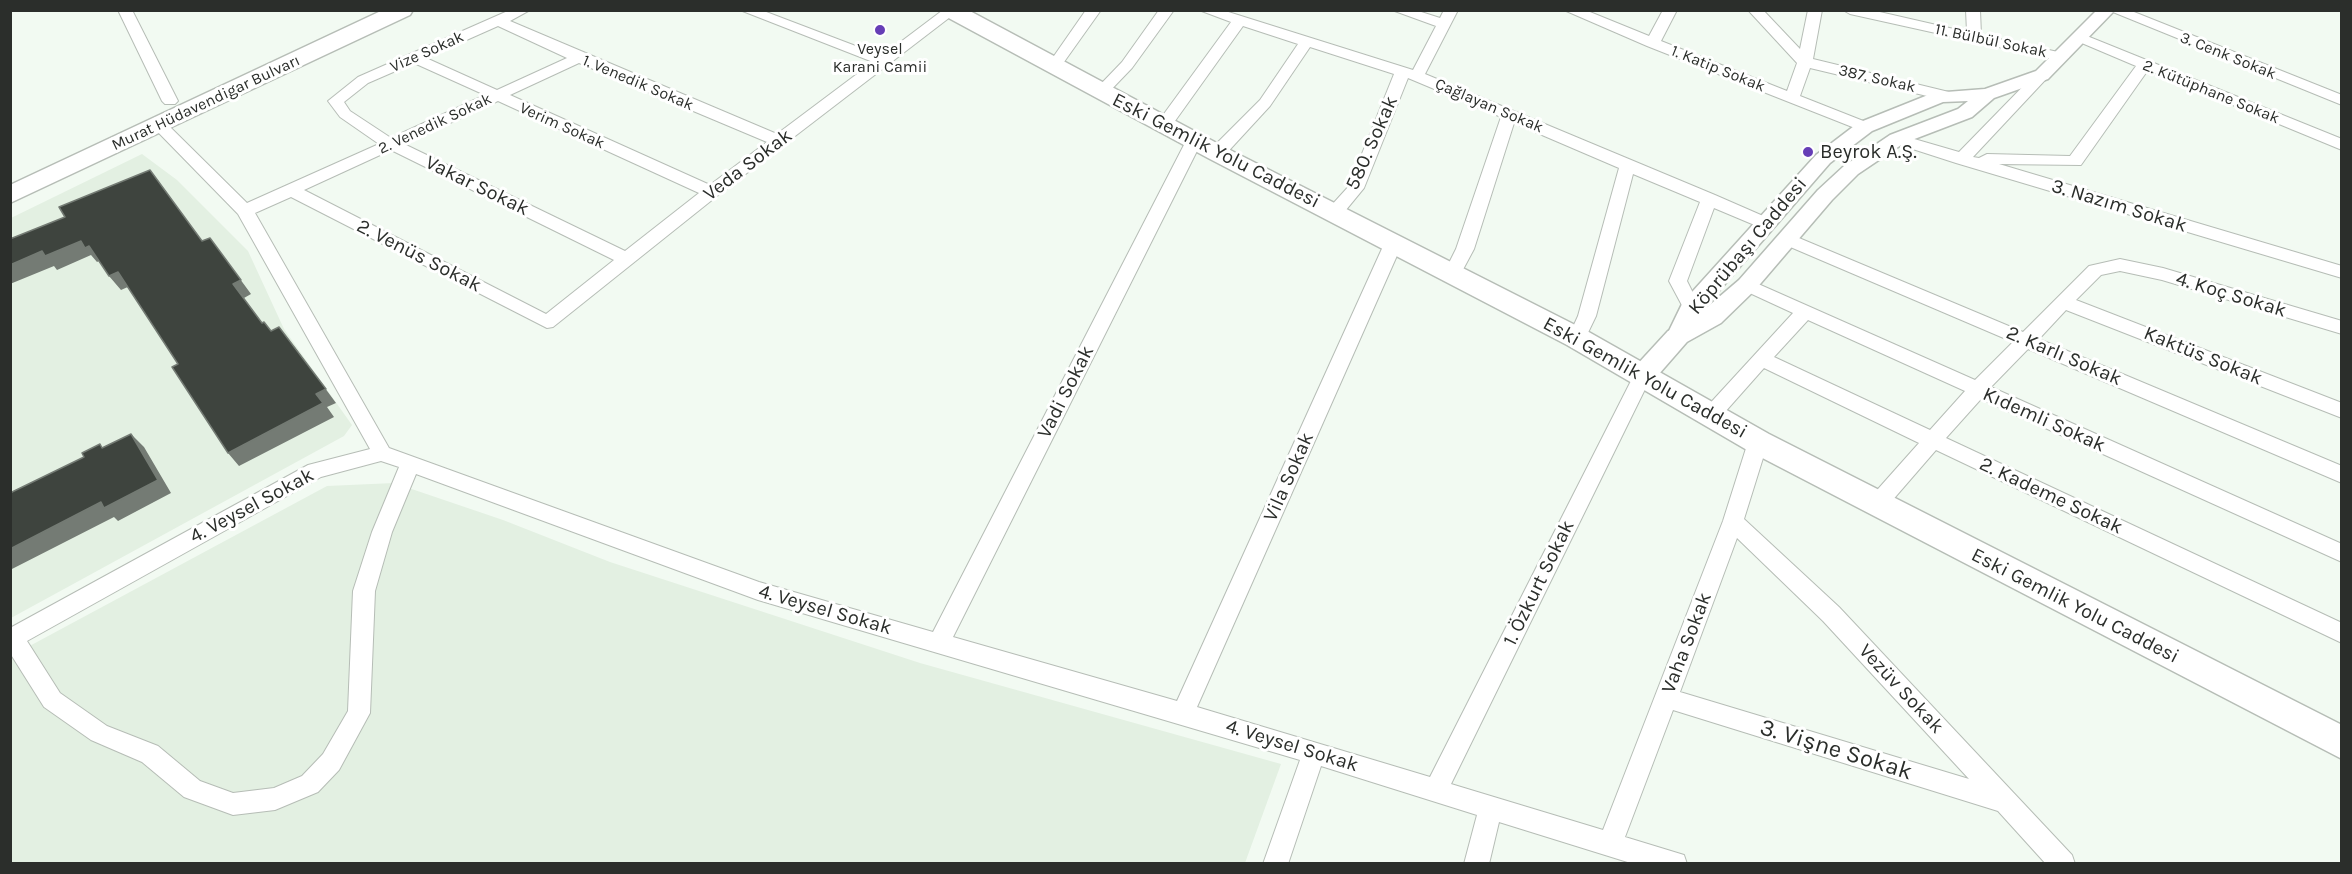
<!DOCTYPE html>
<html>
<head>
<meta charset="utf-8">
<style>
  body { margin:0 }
  #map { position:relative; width:2352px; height:874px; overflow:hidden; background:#f2faf2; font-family:Karla,sans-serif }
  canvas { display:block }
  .frame { position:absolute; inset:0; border:12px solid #2b2e2b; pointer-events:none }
</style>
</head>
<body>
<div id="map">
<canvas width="2352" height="874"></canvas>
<div class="frame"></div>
</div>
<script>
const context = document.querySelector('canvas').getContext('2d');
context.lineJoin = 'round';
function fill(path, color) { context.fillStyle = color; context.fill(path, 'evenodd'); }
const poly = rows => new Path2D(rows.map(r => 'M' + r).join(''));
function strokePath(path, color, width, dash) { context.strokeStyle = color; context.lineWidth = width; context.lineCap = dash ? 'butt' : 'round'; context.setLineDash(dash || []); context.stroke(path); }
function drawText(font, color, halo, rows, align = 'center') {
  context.font = font + ' Karla,sans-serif'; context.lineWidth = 6; context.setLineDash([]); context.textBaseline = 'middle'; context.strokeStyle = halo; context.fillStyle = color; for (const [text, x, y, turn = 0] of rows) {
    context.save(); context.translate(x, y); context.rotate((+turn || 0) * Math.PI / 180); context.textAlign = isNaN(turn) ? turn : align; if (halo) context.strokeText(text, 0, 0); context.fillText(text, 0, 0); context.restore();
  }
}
fill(poly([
  [142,154,177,180,248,251,284,329,352,425,344,436,11,618,11,218],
  [394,483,503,520,610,562,920,663,1281,764,1245,863,11,864,11,656,327,486]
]), '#e3f0e2');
const minor = poly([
  [118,10,132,10,178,101,175,104,165,104,162,101,118,10],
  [510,10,530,10,510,21,777,134,873,62,740,10,761,10,882,56,943,10,958,11,717,196,553,327,547,328,291,197,255,213,389,448,759,582,933,632,1186,141,1194,136,1202,141,953,637,1177,701,1385,242,1394,236,1403,242,1197,707,1430,777,1634,375,1636,370,1643,368,1650,370,1652,375,1451,784,1603,830,1723,521,1748,442,1751,437,1758,434,1765,437,1768,442,1744,519,1839,607,2072,855,2075,864,2046,864,1998,811,1673,710,1625,837,1684,855,1687,864,1634,864,1499,822,1489,864,1464,864,1477,815,1321,766,1288,864,1263,864,1300,760,758,600,416,474,392,532,375,591,370,713,339,770,318,792,275,810,233,815,184,797,142,762,91,740,44,707,10,653,10,628,308,465,370,449,238,214,152,126,160,121,166,123,247,203,379,144,340,117,328,101,358,77,510,10],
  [498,26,567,58,497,90,426,58,498,26],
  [414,63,485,95,391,138,350,111,344,102,368,83,414,63],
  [579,63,767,142,710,185,510,95,579,63],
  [498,101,699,193,625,251,404,144,498,101],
  [391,150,614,260,546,314,304,190,391,150],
  [381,461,399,467,372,532,353,591,348,711,323,754,302,776,274,788,233,793,200,781,158,746,107,726,60,693,27,641,321,477,381,461],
  [1737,538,1823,621,1969,779,1680,692,1737,538],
  [1086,10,1101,10,1059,69,1049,69,1047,66,1086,10],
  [1159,10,1174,10,1132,68,1107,94,1097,94,1094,91,1097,88,1122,62,1159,10],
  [1199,10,1222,10,1413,70,1436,26,1392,10,1415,10,1440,18,1444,10,1458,10,1425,74,1715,195,1770,219,1772,223,1764,229,1714,208,1687,281,1698,303,1712,310,1715,314,1712,318,1706,320,1700,318,1685,311,1669,281,1700,202,1633,174,1596,316,1583,343,1571,343,1568,338,1578,316,1619,168,1514,123,1474,249,1459,277,1447,277,1444,273,1456,249,1501,117,1408,78,1364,188,1341,216,1329,216,1327,212,1329,208,1349,186,1394,74,1310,47,1270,106,1223,157,1211,157,1209,153,1211,149,1260,100,1298,44,1243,26,1170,128,1158,128,1156,125,1158,122,1231,22,1199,10],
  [1564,10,1585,10,1649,36,1663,10,1677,10,1661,41,1787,91,1797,63,1748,10,1763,10,1800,49,1808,10,1822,10,1813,59,1953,93,1956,96,1948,101,1810,68,1800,96,1871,124,1873,127,1865,132,1647,46,1564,10],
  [1843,10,1871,10,1967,32,1966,10,1980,10,1981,35,2067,54,2069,57,2062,61,1850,14,1843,10],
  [2108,10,2129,10,2342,95,2342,105,2108,10],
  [2082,34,2342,139,2342,150,2148,70,2081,165,1999,164,2342,266,2342,278,1956,163,1891,142,1889,139,1897,134,1959,152,2037,72,2042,71,2049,75,2047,78,1973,157,1979,158,1987,154,2070,156,2136,66,2077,41,2075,38,2082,34],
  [1787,233,2023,332,2089,266,2120,259,2163,268,2342,321,2342,334,2162,280,2120,271,2101,275,2076,300,2342,403,2342,418,2066,310,2039,339,2342,466,2342,483,2028,349,1991,387,2342,544,2342,562,1981,399,1946,438,2342,623,2342,643,1936,450,1884,510,1877,512,1870,510,1867,504,1870,498,1919,443,1764,368,1717,421,1710,423,1703,421,1700,416,1703,411,1793,313,1741,289,1738,285,1747,279,1975,380,2013,342,1781,243,1779,239,1787,233],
  [1808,320,1965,391,1930,430,1774,357,1808,320]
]);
const tertiary = poly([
  [2097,10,2115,10,2048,79,1994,98,1972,117,1904,143,1858,174,1832,200,1755,290,1721,323,1685,343,1677,345,1669,343,1666,337,1683,302,1816,155,1858,123,1933,93,1985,89,2036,71,2097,10],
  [1968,101,1958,109,1890,135,1844,166,1818,190,1739,280,1698,315,1830,163,1872,131,1943,102,1968,101]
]);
const secondary = poly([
  [1677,328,1686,331,1690,337,1686,343,1652,382,1643,385,1634,382,1630,375,1634,368,1668,331,1677,328]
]);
const primary = poly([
  [383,10,413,10,410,15,10,203,10,185,383,10],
  [940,10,968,10,1226,148,1587,331,1769,434,2342,725,2342,759,1747,450,1567,345,1208,158,943,15,940,10]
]);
strokePath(minor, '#b6bdb6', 2);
strokePath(tertiary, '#b6bdb6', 3);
strokePath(secondary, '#b6bdb6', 3);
strokePath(primary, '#b6bdb6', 3);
fill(minor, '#fff');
fill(tertiary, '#fff');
fill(secondary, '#fff');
fill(primary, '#fff');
fill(poly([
  [210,238,251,294,244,298,233,284],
  [81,241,89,246,101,260,97,262,91,255,57,270,54,266,10,284,10,265,42,251],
  [118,272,130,286,121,290,109,276],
  [294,346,336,403,327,407,334,417,239,466,228,453,316,394],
  [131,434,144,447,171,493,118,521,114,517,10,570,10,549]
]), '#747b74');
const building = poly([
  [150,170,202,241,210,238,241,280,233,284,262,323,264,322,271,331,279,327,326,389,316,394,323,403,228,453,172,367,178,364,118,272,109,276,89,246,85,248,81,241,45,256,42,251,10,265,10,239,65,217,59,207,150,170],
  [131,434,158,480,104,508,101,502,10,549,10,493,84,457,82,453,100,444,102,448,131,434]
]);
fill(building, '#3e443e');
strokePath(building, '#747b74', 1.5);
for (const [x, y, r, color] of [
  [880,30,6,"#663eb6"],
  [1808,152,6,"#663eb6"]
]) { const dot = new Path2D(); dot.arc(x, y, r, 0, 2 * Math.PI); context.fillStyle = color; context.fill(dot); strokePath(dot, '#fff', 2); }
drawText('16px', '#2b2e2b', '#fff', [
  ["11. Bülbül Sokak",1991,41,12],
  ["Vize Sokak",427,52,-24],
  ["3. Cenk Sokak",2228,56,22],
  ["1. Katip Sokak",1718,69,22],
  ["387. Sokak",1877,79,13],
  ["1. Venedik Sokak",638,83,23],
  ["2. Kütüphane Sokak",2211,92,22],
  ["Murat Hüdavendigar Bulvarı",206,103,-25],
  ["Çağlayan Sokak",1489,106,23],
  ["2. Venedik Sokak",435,124,-25],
  ["Verim Sokak",562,126,24]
]);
drawText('16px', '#2b2e2b', '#fff', [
  ["Veysel",880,49],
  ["Karani Camii",880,67]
]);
drawText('20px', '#2b2e2b', '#fff', [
  ["580. Sokak",1372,143,-66],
  ["Eski Gemlik Yolu Caddesi",1216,151,27],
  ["Veda Sokak",748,165,-37],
  ["Vakar Sokak",477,186,26],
  ["3. Nazım Sokak",2119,206,17],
  ["Köprübaşı Caddesi",1748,246,-50],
  ["2. Venüs Sokak",419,256,27],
  ["4. Koç Sokak",2231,295,17],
  ["2. Karlı Sokak",2064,356,23],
  ["Kaktüs Sokak",2203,356,22],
  ["Eski Gemlik Yolu Caddesi",1645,378,29],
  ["Vadi Sokak",1066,392,-63],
  ["Kıdemli Sokak",2044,420,24],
  ["Vila Sokak",1289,477,-66],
  ["2. Kademe Sokak",2051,496,25],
  ["4. Veysel Sokak",252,506,-28],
  ["1. Özkurt Sokak",1539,583,-64],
  ["Eski Gemlik Yolu Caddesi",2075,606,27],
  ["4. Veysel Sokak",825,610,16],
  ["Vaha Sokak",1687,643,-69],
  ["Vezüv Sokak",1901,689,47],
  ["4. Veysel Sokak",1292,746,17]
]);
drawText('20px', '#2b2e2b', '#fff', [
  ["Beyrok A.Ş.",1820,152]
], 'left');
drawText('24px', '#2b2e2b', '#fff', [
  ["3. Vişne Sokak",1836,750,17]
]);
</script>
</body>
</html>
